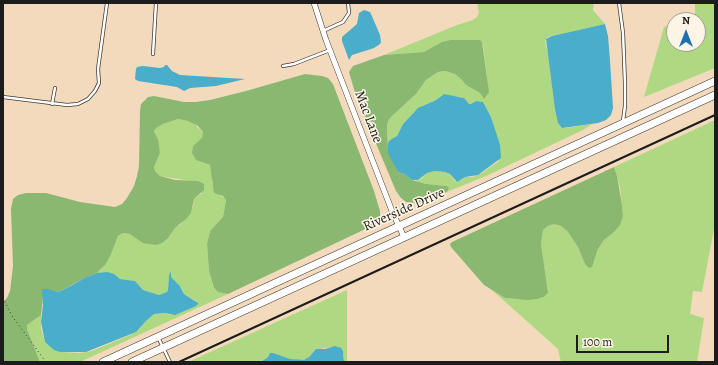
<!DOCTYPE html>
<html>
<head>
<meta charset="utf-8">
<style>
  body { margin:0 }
  #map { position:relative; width:718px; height:365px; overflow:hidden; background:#f3dabc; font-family:Alegreya,serif }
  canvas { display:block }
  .frame { position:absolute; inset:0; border:4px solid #1c1c1c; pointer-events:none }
  .north { position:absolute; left:666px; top:12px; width:40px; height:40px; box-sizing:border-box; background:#fcf5e5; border:1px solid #a29e95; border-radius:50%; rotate:0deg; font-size:11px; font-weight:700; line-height:16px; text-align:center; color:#1c1c1c }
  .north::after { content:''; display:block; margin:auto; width:14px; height:18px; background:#1f6fb2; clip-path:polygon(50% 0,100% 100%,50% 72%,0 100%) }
  .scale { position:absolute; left:576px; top:335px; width:93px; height:18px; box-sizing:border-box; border:2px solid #1c1c1c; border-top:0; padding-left:5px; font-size:12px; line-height:14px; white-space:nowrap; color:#1c1c1c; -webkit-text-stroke:3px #fcf5e5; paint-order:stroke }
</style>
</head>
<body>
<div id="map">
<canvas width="718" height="365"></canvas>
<div class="frame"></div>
<div class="north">N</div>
<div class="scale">100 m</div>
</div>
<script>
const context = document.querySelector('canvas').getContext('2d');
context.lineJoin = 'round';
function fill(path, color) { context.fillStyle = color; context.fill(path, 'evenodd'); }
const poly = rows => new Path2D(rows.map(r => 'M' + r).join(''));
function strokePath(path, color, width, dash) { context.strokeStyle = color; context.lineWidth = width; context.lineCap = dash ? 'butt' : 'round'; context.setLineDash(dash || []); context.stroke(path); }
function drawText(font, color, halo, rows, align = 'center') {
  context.font = font + ' Alegreya,serif'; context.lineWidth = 3; context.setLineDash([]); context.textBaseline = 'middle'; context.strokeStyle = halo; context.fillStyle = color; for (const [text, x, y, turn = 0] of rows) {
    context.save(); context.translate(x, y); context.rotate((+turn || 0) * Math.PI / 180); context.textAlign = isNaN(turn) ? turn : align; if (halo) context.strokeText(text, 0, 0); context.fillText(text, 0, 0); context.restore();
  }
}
fill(poly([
  [477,3,594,3,593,10,605,24,552,36,548,37,545,41,565,128,592,124,583,130,486,176,447,192,449,190,447,186,426,184,415,181,421,179,427,173,435,171,445,172,450,174,455,181,457,182,465,177,473,177,482,173,499,161,494,130,491,117,483,102,476,101,471,104,469,104,461,97,442,95,436,100,424,105,414,112,403,124,397,136,390,140,388,143,387,128,388,121,392,116,416,94,426,80,438,72,445,71,455,74,461,79,466,85,480,93,484,98,488,86,483,45,460,40,424,52,384,55,457,25,473,20,477,17,479,13],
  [695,3,715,3,715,68,644,97,664,27,674,24,674,44,698,44,698,20,692,20,695,19],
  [178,119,188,121,193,123,203,132,201,162,210,165,212,173,212,183,220,195,225,198,226,200,223,217,210,231,207,244,209,271,214,288,218,292,228,294,80,362,40,362,27,329,27,325,41,315,41,329,45,342,60,352,79,353,92,351,130,335,136,332,146,321,154,314,165,313,172,315,196,301,184,294,182,288,171,277,171,272,169,275,168,290,167,292,159,295,143,290,135,281,120,279,111,273,97,273,102,269,118,236,123,233,130,234,136,237,168,238,175,228,181,224,193,207,194,199,202,193,190,181,160,176,155,171,154,167,160,153,154,131,155,128,163,124],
  [715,120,715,224,702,292,693,291,690,314,704,318,697,362,561,362,558,349,491,289,505,298,514,299,537,299,544,297,548,293,541,243,542,235,543,230,548,226,554,224,561,226,568,232,578,247,585,264,594,261,598,249,604,240,613,233,623,216,620,187,614,167],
  [347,290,347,362,344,362,344,355,331,347,315,350,307,359,300,361,284,358,273,353,261,362,188,362]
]), '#afd883');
fill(poly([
  [451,40,480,40,482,42,489,92,487,95,484,99,480,93,466,85,461,79,455,74,445,71,438,72,426,80,416,94,392,116,388,121,387,127,388,148,398,172,406,175,412,180,426,184,447,186,449,188,447,192,418,203,406,202,401,198,396,191,356,96,349,72,353,66,384,55,424,52,442,42],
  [305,74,322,76,328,78,333,84,374,191,380,211,380,220,376,224,228,294,218,292,214,288,209,271,207,244,210,231,223,217,226,200,223,196,214,193,210,165,196,160,192,153,193,146,202,138,203,132,198,126,188,121,178,119,163,124,156,128,154,131,158,140,160,153,154,167,155,171,160,176,175,180,198,181,204,184,204,190,194,199,191,213,186,219,175,228,168,238,162,243,156,245,149,244,143,243,130,234,123,233,118,236,111,254,105,265,97,273,75,283,61,291,57,292,44,289,41,315,27,325,27,329,40,362,3,362,3,302,7,298,10,291,13,266,11,209,13,199,18,195,26,193,46,193,80,202,115,207,122,204,127,198,134,186,137,176,139,166,140,111,141,104,148,97,154,96,184,102,196,102,210,100,246,91],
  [614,167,617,176,622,205,623,216,620,225,613,233,604,240,598,249,592,267,589,268,585,264,578,247,568,232,561,226,554,224,548,226,543,230,541,243,548,293,544,297,537,299,528,300,505,298,484,285,451,247,450,244,452,242]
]), '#8bb871');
fill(poly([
  [364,10,370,12,371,14,380,35,381,42,380,44,374,48,352,55,349,60,342,41,342,37,357,24,359,13],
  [605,24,608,36,610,61,613,108,611,115,606,120,598,123,562,128,558,123,555,109,546,39,552,36],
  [165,65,167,65,172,71,180,75,245,79,216,86,190,88,184,91,177,87,138,81,135,79,136,69,137,67,143,66,160,68,164,67],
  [444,94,464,98,469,104,471,104,476,101,483,102,491,117,500,145,501,158,478,175,465,177,457,182,450,174,445,172,435,171,427,173,418,180,412,180,406,175,398,172,388,153,388,143,390,140,397,136,403,124,418,108,436,100],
  [171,271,171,277,180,286,184,294,198,303,198,304,196,306,175,315,165,313,154,314,146,321,136,332,86,352,60,352,54,350,45,342,41,322,43,305,42,289,48,289,57,292,61,291,85,278,97,273,107,272,114,274,120,279,135,281,143,290,159,295,167,292,168,290,169,275],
  [335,346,341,348,343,351,344,362,261,362,268,357,270,353,273,353,290,359,304,360,309,357,316,349,325,349]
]), '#4aadc9');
const lane = poly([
  [619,3,623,33,625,83,625,106,623,121],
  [323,31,343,22,349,13,348,3],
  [153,54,156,3],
  [283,66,294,64,330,50],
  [3,97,67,105,78,104,88,99,95,91,99,83,98,69,107,3],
  [52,104,55,88],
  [158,337,170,362]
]);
const street = poly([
  [314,3,326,40,358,123,392,211,404,237]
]);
const secondary = poly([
  [103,362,715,81],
  [132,362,715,95]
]);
strokePath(lane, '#3c3834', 4);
strokePath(street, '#3c3834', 6);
strokePath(secondary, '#3c3834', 8);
strokePath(poly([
  [3,298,12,316,46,362]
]), '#3c3834', 1, [1, 3]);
strokePath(lane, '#fff', 2.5);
strokePath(street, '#fff', 5);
strokePath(secondary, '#fff', 7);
strokePath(poly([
  [179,362,715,115]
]), '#1c1c1c', 2);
drawText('14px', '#1c1c1c', '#fcf5e5', [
  ["Mac Lane",368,117,69],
  ["Riverside Drive",404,210,-24]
]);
</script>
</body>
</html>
